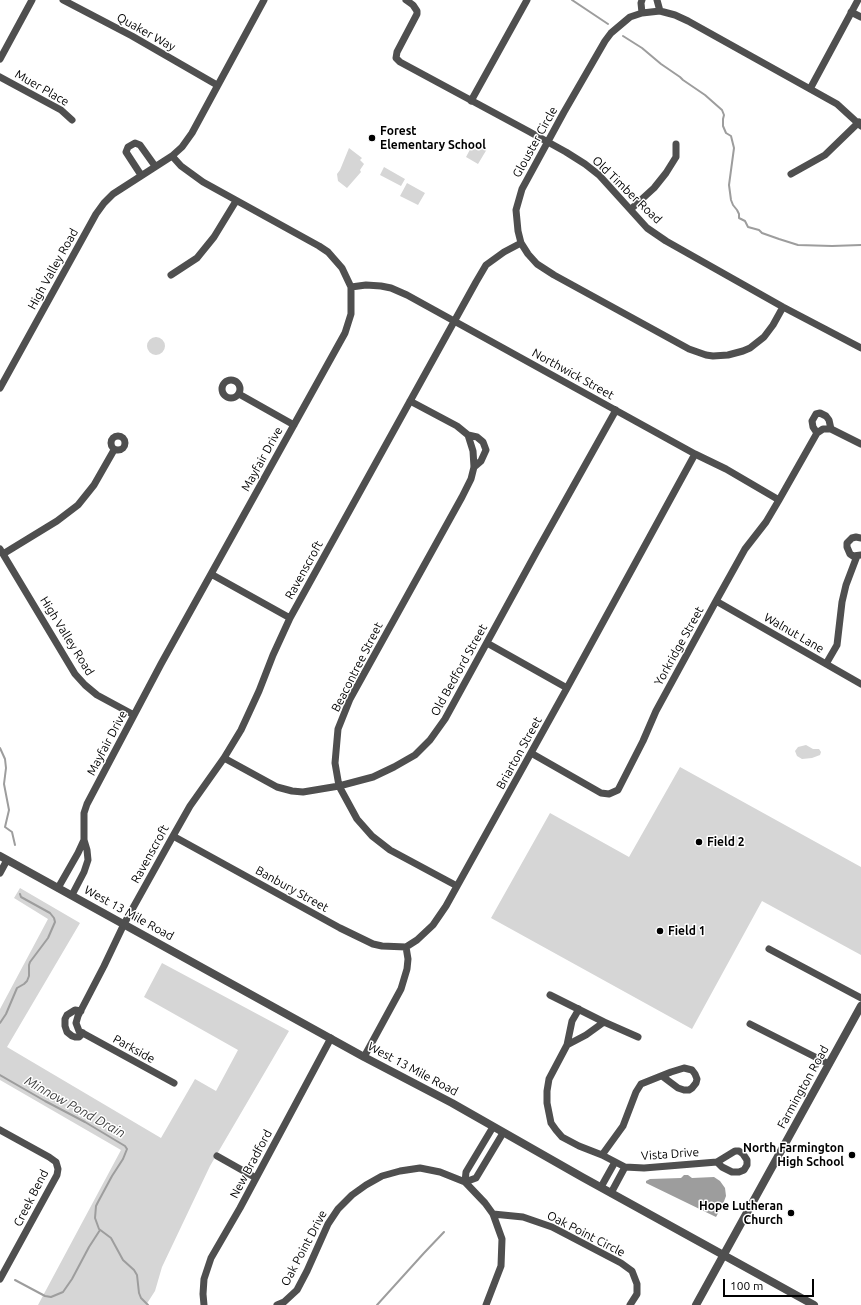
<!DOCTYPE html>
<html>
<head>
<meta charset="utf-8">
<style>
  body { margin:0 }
  #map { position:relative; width:861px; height:1305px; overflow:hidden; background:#fff; font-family:Ubuntu,sans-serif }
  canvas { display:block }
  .scale { position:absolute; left:723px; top:1279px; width:91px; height:18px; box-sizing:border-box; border:2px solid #000; border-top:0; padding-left:5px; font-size:12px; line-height:14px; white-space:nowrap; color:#000; -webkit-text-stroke:3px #fff; paint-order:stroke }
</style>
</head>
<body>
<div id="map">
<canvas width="861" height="1305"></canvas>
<div class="scale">100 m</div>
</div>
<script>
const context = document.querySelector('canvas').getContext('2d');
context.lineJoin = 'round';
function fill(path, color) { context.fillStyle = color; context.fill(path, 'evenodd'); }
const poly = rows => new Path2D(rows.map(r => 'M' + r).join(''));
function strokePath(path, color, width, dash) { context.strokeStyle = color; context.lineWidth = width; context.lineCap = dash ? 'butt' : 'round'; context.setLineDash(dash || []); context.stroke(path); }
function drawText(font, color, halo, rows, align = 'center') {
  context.font = font + ' Ubuntu,sans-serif'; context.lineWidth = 3; context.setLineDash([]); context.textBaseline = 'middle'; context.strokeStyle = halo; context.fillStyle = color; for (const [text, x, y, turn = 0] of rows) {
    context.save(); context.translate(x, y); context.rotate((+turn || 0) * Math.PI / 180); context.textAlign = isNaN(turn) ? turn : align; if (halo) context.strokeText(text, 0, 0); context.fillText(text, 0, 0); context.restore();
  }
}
fill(poly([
  [474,142,487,149,478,164,466,157],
  [349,148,362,158,360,160,364,164,360,170,361,172,347,188,338,181,337,174,340,170],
  [384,167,405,179,401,186,380,175],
  [407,183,425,193,418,205,400,196],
  '147 346a9 9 0 1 1 18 0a9 9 0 1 1-18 0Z',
  [806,745,813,749,819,749,821,752,820,755,812,758,802,759,797,756,795,751,798,747],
  [680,767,861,867,861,955,762,901,692,1029,491,918,550,813,629,857],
  [20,888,80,923,7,1047,161,1138,195,1079,216,1091,238,1050,144,997,162,963,289,1031,210,1166,162,1267,155,1291,146,1305,38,1305,121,1150,0,1080,0,1009,48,919,14,898]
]), '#d6d6d6');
fill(poly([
  [684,1175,688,1175,692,1178,714,1177,720,1181,725,1188,726,1196,723,1204,716,1217,646,1183,646,1181,650,1179,681,1178]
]), '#9d9d9d');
strokePath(poly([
  [572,0,608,24],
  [623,36,642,48,661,64,680,77,683,80,705,95,722,110,724,115,723,119,723,126,726,133,731,136,734,148,729,185,731,200,733,205,737,210,739,214,739,218,745,221,748,227,759,230,762,233,779,239,798,245,832,246,861,245],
  [0,748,5,759,6,768,4,784,9,810,5,827,12,832,15,845],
  [0,1023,6,1014,17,988,24,984,27,981,29,976,29,965,30,962,48,938,55,922,54,918,50,913,21,897,20,894],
  [0,1075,45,1101,85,1122,125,1146,127,1149,123,1159,112,1176,98,1202,96,1206,95,1218,99,1229,111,1238,123,1260,134,1270,137,1275,139,1293,141,1298,148,1305],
  [15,1280,45,1296,51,1297,63,1292,72,1279,89,1247,100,1230],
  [377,1305,424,1253,444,1232]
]), '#9d9d9d', 2);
strokePath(poly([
  [63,0,132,36,217,85],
  [406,0,413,5,417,11,417,14,397,52,396,58,400,62,528,131,566,152,585,164,599,175,647,228,666,241,783,307,861,348],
  [657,0,660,11],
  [851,12,861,17],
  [642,13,641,3,642,0],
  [0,59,32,0],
  [0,77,61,110,72,120],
  [810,89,858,0],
  [471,101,527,0],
  [791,174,825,155,859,122],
  [141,175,126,152,128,147,135,143,140,145,155,166],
  [631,209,654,188,666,173,676,157,676,144],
  [171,275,197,258,214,237,236,201],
  [351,287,366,285,381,286,391,288,407,295,695,454,726,469,779,500],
  [783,307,773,325,764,337,750,348,743,351,728,355,713,356,706,355,689,349,554,275,537,264,528,254,521,243,518,231,516,210,522,189,564,112,605,41,611,33,630,17,642,13,660,11,675,15,688,21,837,104,861,126],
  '222 389a9 9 0 1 1 18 0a9 9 0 1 1-18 0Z',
  [0,388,96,214,104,203,113,194,172,156,182,147,192,133,264,0],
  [239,394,294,425],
  [410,401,457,426,468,435,473,451,474,467,471,479,462,497,350,699,338,729,335,763,339,786,357,819,372,836,390,850,457,886],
  [817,433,813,427,812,421,816,414,820,413,826,416,829,420,831,429],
  [468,435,477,437,483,442,486,450,481,461,474,467],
  '111 443a7 7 0 1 1 14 0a7 7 0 1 1-14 0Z',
  [0,549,75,674,85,685,97,695,134,715],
  [3,554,57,521,78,505,94,485,114,450],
  [861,555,853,556,850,554,847,547,847,543,852,538,856,537,861,538],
  [211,574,290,618],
  [716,601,861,684],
  [487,643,567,688],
  [826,664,837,645,842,602,846,585,857,556],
  [531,753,601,793,609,794,618,790,643,741,656,711,716,601,745,549,766,522,779,500,817,433,823,429,831,429,861,444],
  [224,758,277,787,292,791,303,792,339,786,373,777,394,767,415,755,430,740,445,719,537,551,616,410],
  [173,836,340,928,373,944,382,946,406,947],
  [0,873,7,860],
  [58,888,78,853,84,840],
  [72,895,84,872,88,860,87,850,84,840,84,813,87,804,161,664,345,333,351,314,351,287,342,268,328,252,319,246,203,182,181,166,172,156],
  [406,947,417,940,433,925,446,906,567,688,695,454],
  [769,949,861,998],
  [550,995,604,1022,638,1037],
  [579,1009,572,1021,567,1045,549,1079,547,1091,547,1103,551,1123,556,1130,562,1137,579,1146,602,1155,625,1167,644,1168,717,1162,735,1151,739,1151,743,1154,747,1160,747,1165,744,1170,739,1172,732,1172,722,1167,717,1162],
  [81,1011,75,1010,67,1015,65,1019,65,1026,67,1032,72,1036,75,1037,79,1037,83,1033],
  [750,1024,829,1064],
  [567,1045,586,1035,604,1022],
  [364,1057,401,989,407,969,408,959,406,947],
  [174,1083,79,1031,76,1023,78,1016,104,966,124,924,173,836,190,806,224,758,241,730,259,691,273,655,290,618,476,282,486,265,504,252,521,243],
  [493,1127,466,1172,465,1182,476,1178,503,1133],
  [0,1130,49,1157,56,1162,58,1169,57,1175,0,1279],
  [602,1155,623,1126,636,1092,641,1084,671,1072,684,1068,692,1070,695,1074,697,1079,696,1083,692,1088,689,1090,684,1090,678,1088,662,1076],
  [217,1156,256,1178],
  [601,1187,615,1162],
  [611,1193,625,1167],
  [493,1214,523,1217,552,1227,621,1263,632,1271,637,1284,637,1294,630,1305],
  [204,1305,203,1294,204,1279,211,1258,240,1208,331,1038],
  [277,1305,284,1302,297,1290,307,1271,328,1224,338,1209,352,1195,366,1185,382,1176,400,1171,420,1168,440,1172,465,1182,485,1203,493,1214,502,1239,501,1266,486,1305]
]), '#4f4f4f', 7);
strokePath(poly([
  [0,856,364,1057,452,1103,582,1177,814,1305],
  [696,1305,861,1006]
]), '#4f4f4f', 8);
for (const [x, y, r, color] of [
  [372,138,4,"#000"],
  [699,842,4,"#000"],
  [660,931,4,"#000"],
  [852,1155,4,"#000"],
  [791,1213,4,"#000"]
]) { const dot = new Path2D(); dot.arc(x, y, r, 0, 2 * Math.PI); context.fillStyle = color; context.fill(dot); strokePath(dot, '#fff', 1.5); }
drawText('12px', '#000', '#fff', [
  ["Quaker Way",146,32,29],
  ["Muer Place",42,88,30],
  ["Glouster Circle",535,142,-61],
  ["Old Timber Road",627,190,44],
  ["High Valley Road",53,269,-61],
  ["Northwick Street",573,374,29],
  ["Mayfair Drive",262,459,-61],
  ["Ravenscroft",304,570,-61],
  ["Walnut Lane",794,633,30],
  ["High Valley Road",67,636,58],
  ["Yorkridge Street",679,646,-61],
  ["Beacontree Street",357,667,-63],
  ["Old Bedford Street",459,670,-61],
  ["Mayfair Drive",107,743,-62],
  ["Briarton Street",519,753,-61],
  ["Ravenscroft",150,854,-61],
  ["Banbury Street",292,889,29],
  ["West 13 Mile Road",129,913,29],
  ["Parkside",134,1049,29],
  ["West 13 Mile Road",413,1069,28],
  ["Farmington Road",803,1087,-61],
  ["Vista Drive",670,1154,-4],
  ["New Bradford",251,1164,-62],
  ["Creek Bend",31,1198,-63],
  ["Oak Point Circle",586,1234,27],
  ["Oak Point Drive",304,1248,-62]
]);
drawText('bold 12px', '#000', '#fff', [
  ["Forest",380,131],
  ["Elementary School",380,145],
  ["Field 2",707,842],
  ["Field 1",668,931],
  ["North Farmington",844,1148,"right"],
  ["High School",844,1162,"right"],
  ["Hope Lutheran",783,1206,"right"],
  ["Church",783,1220,"right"]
], 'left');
drawText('italic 13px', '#3e3e3e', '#fff', [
  ["Minnow Pond Drain",75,1107,29]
]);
</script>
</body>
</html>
